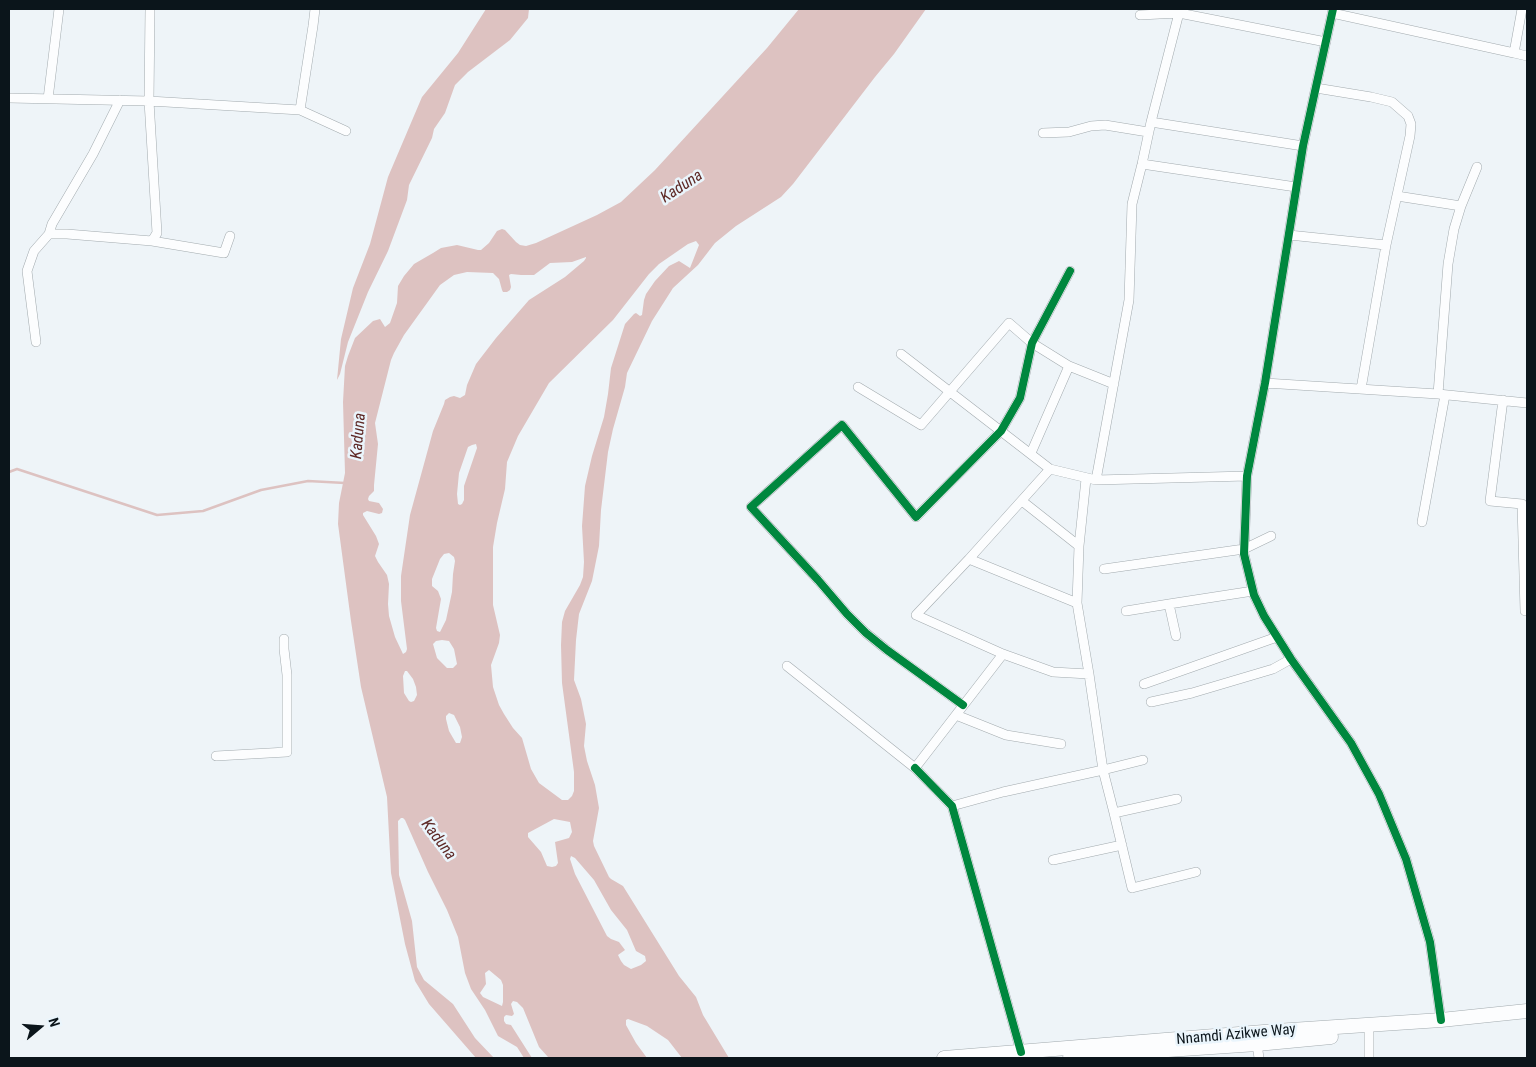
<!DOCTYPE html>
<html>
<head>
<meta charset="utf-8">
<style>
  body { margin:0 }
  #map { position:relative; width:1536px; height:1067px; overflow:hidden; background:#eef4f8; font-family:"Roboto Condensed",sans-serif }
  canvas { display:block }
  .frame { position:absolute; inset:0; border:10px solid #0b151b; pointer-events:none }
  .north { position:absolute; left:15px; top:1002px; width:50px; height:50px; -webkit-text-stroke:4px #eaf5fc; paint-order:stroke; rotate:72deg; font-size:14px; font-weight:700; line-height:20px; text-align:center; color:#0b151b }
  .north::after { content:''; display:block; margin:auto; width:18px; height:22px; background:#0b151b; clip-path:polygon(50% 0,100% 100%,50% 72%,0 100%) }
</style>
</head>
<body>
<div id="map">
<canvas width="1536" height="1067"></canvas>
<div class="frame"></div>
<div class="north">N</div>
</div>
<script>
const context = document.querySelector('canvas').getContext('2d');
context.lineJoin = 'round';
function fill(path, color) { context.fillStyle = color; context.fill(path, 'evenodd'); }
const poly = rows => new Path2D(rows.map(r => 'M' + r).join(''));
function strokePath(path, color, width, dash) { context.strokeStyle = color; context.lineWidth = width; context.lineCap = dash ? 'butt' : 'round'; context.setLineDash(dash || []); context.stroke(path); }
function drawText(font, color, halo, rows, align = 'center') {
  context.font = font + ' "Roboto Condensed",sans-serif'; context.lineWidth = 5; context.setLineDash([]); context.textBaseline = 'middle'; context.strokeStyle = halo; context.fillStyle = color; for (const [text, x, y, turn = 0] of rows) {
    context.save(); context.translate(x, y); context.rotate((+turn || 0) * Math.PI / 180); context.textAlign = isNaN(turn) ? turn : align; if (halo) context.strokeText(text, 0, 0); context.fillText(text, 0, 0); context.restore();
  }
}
fill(poly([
  [486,9,529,9,528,18,510,40,468,72,455,85,445,113,434,129,432,138,409,185,407,200,388,251,368,292,348,342,340,374,337,380,341,339,353,288,370,244,388,177,422,97,458,53],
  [799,9,926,9,894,54,875,77,793,184,781,197,736,226,715,243,698,265,673,288,652,321,627,373,625,387,613,429,608,452,601,510,599,546,592,581,579,614,576,640,574,680,581,699,586,724,584,746,587,761,595,785,599,808,593,841,594,846,609,877,611,879,623,886,679,976,696,997,703,1015,729,1058,682,1058,668,1040,647,1026,628,1019,626,1020,626,1025,636,1043,647,1058,551,1058,548,1057,539,1047,523,1008,517,1002,513,1001,511,1004,514,1014,512,1016,506,1015,504,1017,504,1021,506,1024,511,1025,532,1058,524,1058,517,1047,498,1036,485,1010,471,989,465,973,458,937,447,910,428,872,405,820,403,818,401,818,398,821,399,875,412,921,417,967,424,980,453,1004,475,1038,494,1058,476,1058,429,1004,415,981,405,944,391,873,387,797,361,687,351,621,338,524,339,503,345,473,343,402,345,366,348,356,355,338,373,321,380,319,385,327,390,323,397,303,398,286,404,276,414,264,433,253,441,248,457,245,478,250,481,250,489,243,497,231,502,229,505,230,516,242,520,245,526,246,536,243,597,215,621,202,655,170,767,48],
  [696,241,699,245,690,268,679,261,669,266,655,281,646,294,644,300,642,315,640,316,636,313,634,314,625,324,611,368,608,394,604,417,592,456,585,486,582,526,584,562,583,577,580,585,565,611,562,622,561,645,562,683,574,772,574,791,572,796,568,800,562,800,539,783,531,769,522,738,513,728,504,714,499,705,493,687,491,665,499,643,500,635,493,605,493,547,497,523,505,489,507,462,518,436,549,383,613,320,649,274,659,264,688,244],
  [586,257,586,258,584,261,565,277,529,300,496,338,476,364,467,385,465,395,460,398,454,396,450,397,445,400,444,404,433,431,410,515,401,576,401,601,407,649,406,652,403,654,395,637,389,616,388,604,389,584,387,575,378,562,375,556,379,544,376,536,363,515,363,513,367,511,379,514,382,513,383,509,379,503,369,501,368,499,369,496,374,491,374,485,378,444,375,423,391,360,394,353,404,335,440,285,454,275,467,272,493,273,499,279,502,290,503,292,507,292,510,290,511,287,509,275,511,274,521,275,534,275,550,263,572,262],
  [476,444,477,448,464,486,464,500,462,504,460,505,458,504,457,494,459,473,468,447,472,445],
  [449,553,454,557,455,561,453,574,452,592,446,620,440,632,437,631,436,628,441,599,438,591,432,586,432,579,440,559,444,554],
  [442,640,449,641,454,649,457,664,453,668,447,668,437,658,433,644,436,641],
  [405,671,407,671,413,679,416,687,417,695,414,701,411,702,409,701,404,693,403,676],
  [449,713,454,715,460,727,462,737,460,743,456,743,449,731,446,719,446,716],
  [554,819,570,822,572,832,569,838,555,842,558,863,556,866,552,867,547,866,541,852,528,837,528,833],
  [571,856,575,858,594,880,611,910,627,930,636,951,645,956,646,961,641,965,631,969,624,965,621,961,618,955,625,950,619,942,611,939,607,936,575,874,570,859],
  [489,970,501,980,503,985,503,1002,502,1006,483,997,480,993,486,984,485,973]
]), '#ddc2c1');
strokePath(poly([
  [9,472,17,469,157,515,203,511,261,490,308,481,345,483]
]), '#ddc2c1', 2.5);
const minor = poly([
  [150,9,149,101,157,233,152,241],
  [315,9,313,26,300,110,346,131],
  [1333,9,1303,146,1265,383,1247,476,1244,554,1254,595,1264,616,1291,659,1351,743,1379,794,1406,859,1430,942,1441,1020],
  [1522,9,1514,53,1527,56],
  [1332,13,1514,53],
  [1140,15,1179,13,1326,42],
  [1316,88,1371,97,1392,102,1408,116,1411,124,1410,136,1386,245,1361,389],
  [9,98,149,101,300,110],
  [48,99,59,9],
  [1151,122,1303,146],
  [1043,133,1069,132,1091,126,1105,125,1148,132],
  [1142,164,1296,187],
  [1397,196,1461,206,1454,229,1448,264,1438,394],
  [1461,206,1477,167],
  [49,234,67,234,152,241,224,253,230,236],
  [1289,235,1386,245],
  [36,342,27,271,34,251,49,234,52,224,93,154,120,100],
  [901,354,1050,469,1096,480,1247,476],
  [1265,383,1438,394,1527,403],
  [858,387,921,425,1009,323,1032,343,1069,366,1114,384],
  [1503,400,1490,501,1522,504,1525,611,1527,611],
  [1031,453,1069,366],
  [1050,469,969,559,1077,603],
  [1096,480,1129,300,1132,204,1142,164,1151,122,1180,9],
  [1422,522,1445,395],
  [1079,546,1086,479],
  [969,559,916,615,1003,654,1053,672,1089,674,1077,603,1079,546,1022,501],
  [1104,569,1244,549,1271,536],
  [1126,611,1169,604],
  [1176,636,1169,604,1253,591],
  [787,666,915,768,1003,654],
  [1144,684,1277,637],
  [1151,702,1192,693,1273,669,1291,659],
  [963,705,887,650,866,633,847,614,818,580,751,507,842,425,916,517,1001,431,1020,398,1032,343,1070,271],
  [956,715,1006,735,1061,744],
  [216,756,287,752,287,675,284,649,284,639],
  [915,768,952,806,1021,1052],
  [1177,799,1114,813,1132,888,1196,872],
  [952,806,1003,792,1103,770,1089,674],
  [1114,813,1103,770,1143,760],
  [1053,860,1122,845],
  [1369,1033,1369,1058],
  [1257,1044,1259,1058]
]);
const trunk = poly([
  [944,1058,1276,1031,1441,1020,1527,1011],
  [1070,1058,1138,1052,1257,1044,1331,1037]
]);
strokePath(minor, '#a2aaae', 10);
strokePath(trunk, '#a2aaae', 15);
strokePath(minor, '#fcfdfe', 9);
strokePath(trunk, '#fcfdfe', 14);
strokePath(poly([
  [1333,9,1303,146,1265,383,1247,476,1244,554,1254,595,1264,616,1291,659,1351,743,1379,794,1406,859,1430,942,1441,1020],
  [963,705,887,650,866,633,847,614,818,580,751,507,842,425,916,517,1001,431,1020,398,1032,343,1070,271],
  [915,768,952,806,1021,1052]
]), '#00873e', 8);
drawText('15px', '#0b151b', '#eaf5fc', [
  ["Nnamdi Azikwe Way",1236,1035,-5]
]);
drawText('italic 16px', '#5e2926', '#eaf5fc', [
  ["Kaduna",682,187,-33],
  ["Kaduna",359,436,-85],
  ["Kaduna",438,840,53]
]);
</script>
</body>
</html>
